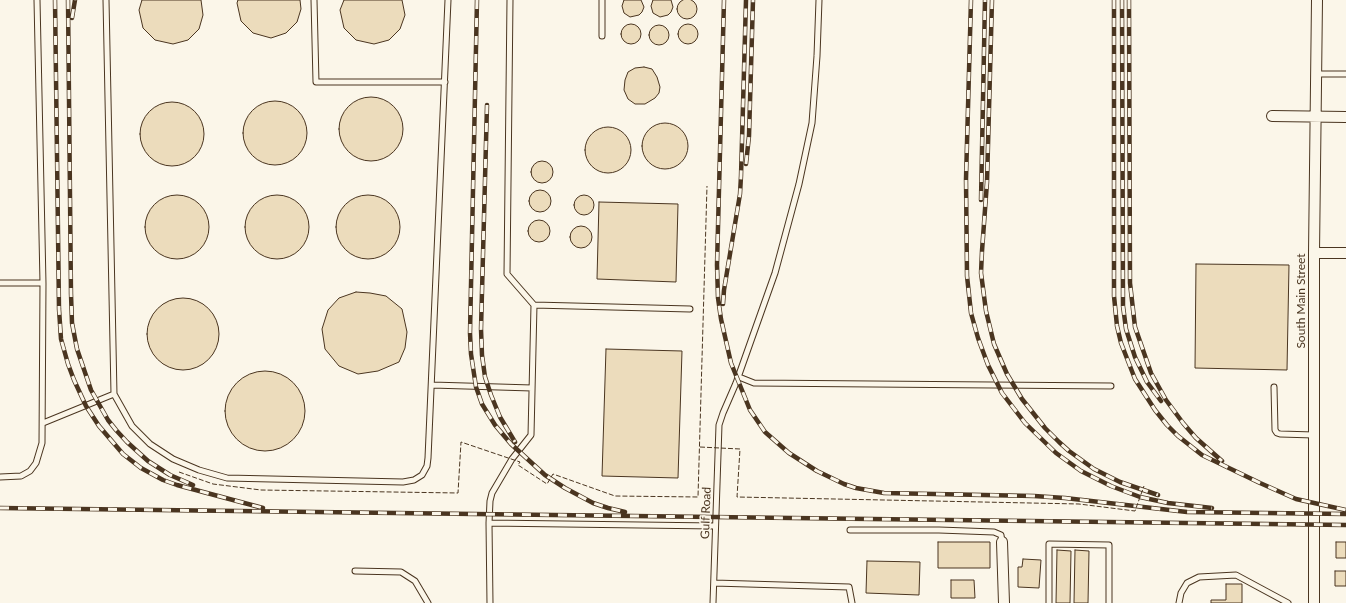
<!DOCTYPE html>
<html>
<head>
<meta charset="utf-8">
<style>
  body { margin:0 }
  canvas { display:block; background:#fbf6e9 }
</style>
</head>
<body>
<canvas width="1346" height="603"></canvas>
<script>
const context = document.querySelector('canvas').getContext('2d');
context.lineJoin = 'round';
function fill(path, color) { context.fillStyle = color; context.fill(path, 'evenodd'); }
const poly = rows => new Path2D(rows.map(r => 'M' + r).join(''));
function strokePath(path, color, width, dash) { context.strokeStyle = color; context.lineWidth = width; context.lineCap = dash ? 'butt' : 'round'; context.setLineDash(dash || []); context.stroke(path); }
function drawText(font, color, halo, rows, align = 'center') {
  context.font = font + ' Lato,sans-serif'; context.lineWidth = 3; context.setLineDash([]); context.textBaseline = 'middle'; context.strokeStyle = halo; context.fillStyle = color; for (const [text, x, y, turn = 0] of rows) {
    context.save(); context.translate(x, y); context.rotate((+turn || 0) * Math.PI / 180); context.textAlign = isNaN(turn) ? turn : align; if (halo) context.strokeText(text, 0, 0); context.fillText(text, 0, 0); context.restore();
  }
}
const building = poly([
  '677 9a10 10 0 1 1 20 0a10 10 0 1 1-20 0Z',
  [142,0,201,0,203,15,199,29,188,40,173,44,155,40,143,28,139,10,142,0],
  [238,0,300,0,301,9,297,22,286,33,271,38,253,33,241,21,237,3,238,0],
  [344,0,402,0,405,15,400,29,389,40,374,44,356,40,344,28,340,10,344,0],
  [624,0,641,0,644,7,642,12,639,15,630,17,624,13,622,6,624,0],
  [653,0,671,0,673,7,671,12,668,15,660,17,653,13,651,6,653,0],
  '678 34a10 10 0 1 1 20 0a10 10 0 1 1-20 0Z',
  '621 34a10 10 0 1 1 20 0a10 10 0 1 1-20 0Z',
  '649 35a10 10 0 1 1 20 0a10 10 0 1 1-20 0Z',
  [644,67,652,69,657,77,660,87,659,93,655,98,645,104,635,104,628,99,624,90,625,80,628,72,635,68,644,67],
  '339 129a32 32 0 1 1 64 0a32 32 0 1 1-64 0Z',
  '243 133a32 32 0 1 1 64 0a32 32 0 1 1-64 0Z',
  '140 134a32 32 0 1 1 64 0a32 32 0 1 1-64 0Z',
  '642 146a23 23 0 1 1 46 0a23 23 0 1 1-46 0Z',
  '585 150a23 23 0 1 1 46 0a23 23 0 1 1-46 0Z',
  '531 172a11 11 0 1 1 22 0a11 11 0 1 1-22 0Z',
  '529 201a11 11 0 1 1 22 0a11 11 0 1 1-22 0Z',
  '574 205a10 10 0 1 1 20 0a10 10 0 1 1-20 0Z',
  '336 227a32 32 0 1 1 64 0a32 32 0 1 1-64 0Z',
  '245 227a32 32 0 1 1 64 0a32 32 0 1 1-64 0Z',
  '145 227a32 32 0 1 1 64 0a32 32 0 1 1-64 0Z',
  [599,202,678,204,676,282,597,279,599,202],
  '528 231a11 11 0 1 1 22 0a11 11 0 1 1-22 0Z',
  '570 237a11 11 0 1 1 22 0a11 11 0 1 1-22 0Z',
  [1196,264,1289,265,1287,370,1195,368,1196,264],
  [356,292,370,293,386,296,402,309,407,332,405,348,399,362,378,371,358,374,339,366,325,349,322,329,328,310,339,298,356,292],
  '147 334a36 36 0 1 1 72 0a36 36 0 1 1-72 0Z',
  [606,349,682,351,678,478,602,476,606,349],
  '225 411a40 40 0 1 1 80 0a40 40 0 1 1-80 0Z',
  [938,542,990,542,990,568,938,568,938,542],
  [1336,542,1346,542,1346,558,1336,558,1336,542],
  [1057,550,1071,551,1070,603,1056,603,1057,550],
  [1075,550,1089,551,1088,603,1074,603,1075,550],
  [1023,559,1041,560,1039,588,1018,587,1018,567,1022,567,1023,559],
  [867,561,920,562,919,595,866,593,867,561],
  [1335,571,1346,571,1346,586,1335,586,1335,571],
  [951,580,974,580,975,598,951,598,951,580],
  [1226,584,1242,584,1242,603,1211,603,1211,600,1226,600,1226,584]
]);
fill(building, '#ecdcbc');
strokePath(building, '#4a3520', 1);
const service = poly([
  [106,0,114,394],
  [314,0,316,82,445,82],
  [602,36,602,0],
  [1316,74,1346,74],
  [0,283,43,283],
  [534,305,690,309],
  [739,377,754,383,1111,386],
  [432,385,532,388],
  [1274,387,1275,430,1277,433,1280,434,1314,435],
  [43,423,114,394,132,426,150,444,173,459,199,470,227,478,403,482,414,480,422,475,427,466,428,458,448,0],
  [0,477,21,476,30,471,36,463,42,443,43,283,37,0],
  [489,523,715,526],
  [850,530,939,530,994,532,1001,535,1002,542],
  [355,571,401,572,415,581,428,603],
  [714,583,849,587,852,603],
  [490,603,489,523,490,501,492,493,512,459,531,435,534,305,507,274,510,0],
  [713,603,719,425,723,413,736,383,775,273,799,184,812,123,817,56,819,0],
  [1049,603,1049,544,1109,545,1109,603],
  [1179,603,1181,593,1187,583,1199,577,1236,575,1288,603]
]);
const minor = poly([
  [1272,116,1346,117],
  [1314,253,1346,253],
  [1002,542,1004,603],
  [1314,603,1314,253,1317,0]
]);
strokePath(service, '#4a3520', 7);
strokePath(minor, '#4a3520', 12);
strokePath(service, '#fbf6e9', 5);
strokePath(minor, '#fbf6e9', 10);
const rail = poly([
  [55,0,59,309,61,339,68,364,74,380,86,406,99,426,123,454,141,468,163,480,177,485,263,508],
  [68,0,71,294,72,323,77,349,91,390,108,420,116,430,127,442,148,461,170,475,193,485],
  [477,0,470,333,471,354,476,387,482,404,495,425,511,444,545,475,565,488,593,503,608,508,625,512],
  [724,0,717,265,718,298,721,319,731,363,750,410,765,432,789,453,817,471,844,484,856,488,884,493,1034,496,1065,498,1187,512,1346,514],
  [971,0,966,179,967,276,971,313,978,338,988,365,1002,393,1025,423,1056,453,1081,471,1111,486,1140,497,1168,503,1212,508],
  [992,0,987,182,982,251,981,273,986,311,994,344,1007,374,1022,399,1045,428,1059,442,1069,451,1094,469,1120,482,1158,495],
  [1114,0,1114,296,1117,326,1121,343,1135,379,1155,410,1167,425,1178,436,1202,455,1260,483,1296,499,1346,510],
  [1122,0,1123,306,1126,329,1135,357,1147,382,1161,401],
  [1129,0,1130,283,1135,327,1151,373,1166,400,1183,423,1196,438,1222,461],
  [72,18,75,0],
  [487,105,481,329,482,355,485,377,491,395,500,417,515,442],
  [746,164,749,136,753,0],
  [981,200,985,0],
  [723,304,724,290,740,194,741,176,746,0],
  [0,508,1346,525]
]);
strokePath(rail, '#4a3520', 4.5);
strokePath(rail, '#fbf6e9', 3, [9]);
strokePath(poly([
  [700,447,740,449,737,497,1079,504,1135,511,1144,486],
  [179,472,213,484,261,490,458,493,461,442,520,462,518,465,547,484,553,474,615,496,698,497,707,186]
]), '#4a3520', 1, [5, 2]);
drawText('12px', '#4a3520', '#fbf6e9', [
  ["South Main Street",1301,301,-90],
  ["Gulf Road",706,513,-88]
]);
</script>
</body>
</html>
